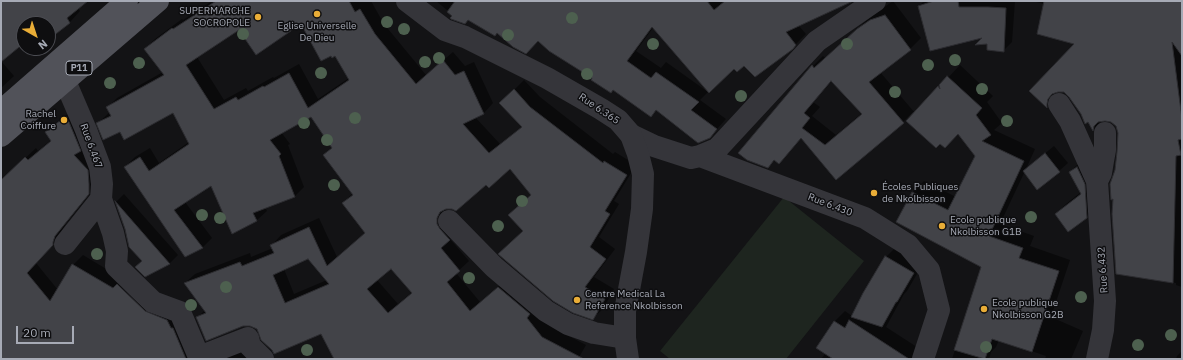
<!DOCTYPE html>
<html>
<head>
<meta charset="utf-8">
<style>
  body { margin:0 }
  #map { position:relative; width:1183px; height:360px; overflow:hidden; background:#131315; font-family:"IBM Plex Sans",sans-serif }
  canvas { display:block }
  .frame { position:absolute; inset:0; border:2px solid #a6aab5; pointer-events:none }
  .north { position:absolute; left:16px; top:16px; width:40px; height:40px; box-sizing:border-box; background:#0e0e10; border:1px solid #4b4c52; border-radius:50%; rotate:141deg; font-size:11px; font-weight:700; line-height:16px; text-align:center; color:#a6aab5 }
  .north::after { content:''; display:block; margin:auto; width:14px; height:18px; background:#e9ad37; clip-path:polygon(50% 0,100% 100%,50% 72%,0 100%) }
  .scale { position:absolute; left:16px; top:326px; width:58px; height:18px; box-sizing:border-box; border:2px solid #a6aab5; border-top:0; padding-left:5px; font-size:12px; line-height:14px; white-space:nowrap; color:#a6aab5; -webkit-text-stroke:3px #0e0e10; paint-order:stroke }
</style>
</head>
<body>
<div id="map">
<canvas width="1183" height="360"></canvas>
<div class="frame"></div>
<div class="north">N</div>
<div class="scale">20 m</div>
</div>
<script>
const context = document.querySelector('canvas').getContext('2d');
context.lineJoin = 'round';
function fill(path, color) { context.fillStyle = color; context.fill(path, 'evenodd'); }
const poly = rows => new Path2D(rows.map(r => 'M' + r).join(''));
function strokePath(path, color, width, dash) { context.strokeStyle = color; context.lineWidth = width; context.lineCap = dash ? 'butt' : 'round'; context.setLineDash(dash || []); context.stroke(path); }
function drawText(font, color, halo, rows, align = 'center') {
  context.font = font + ' "IBM Plex Sans",sans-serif'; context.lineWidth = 3; context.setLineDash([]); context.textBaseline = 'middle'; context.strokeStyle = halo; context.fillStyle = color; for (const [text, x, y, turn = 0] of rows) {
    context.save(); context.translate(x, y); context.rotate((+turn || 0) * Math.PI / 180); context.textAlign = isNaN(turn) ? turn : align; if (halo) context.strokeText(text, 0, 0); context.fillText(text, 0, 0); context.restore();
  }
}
fill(poly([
  [784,197,864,261,786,359,670,359,660,351]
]), '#1e251f');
fill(poly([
  [1,1,86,1,78,8,80,11,70,22,48,38,48,24,24,24,24,42,1,61,14,76,1,88],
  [212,1,371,1,384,24,426,75,453,52,465,66,474,62,493,103,484,113,475,117,500,144,523,126,501,103,524,80,540,97,613,154,615,152,636,165,614,201,619,204,599,237,615,249,594,277,614,289,603,309,593,318,524,231,532,195,510,168,452,208,446,208,446,214,459,230,450,239,469,261,456,273,480,302,508,278,552,327,586,345,578,359,331,359,334,357,322,333,258,329,250,325,197,318,205,310,185,283,195,274,250,253,251,257,273,248,272,245,281,235,319,218,337,257,366,233,343,203,353,193,324,155,333,146,311,115,281,132,290,144,288,145,304,187,294,197,265,207,267,211,257,220,232,232,211,184,185,202,212,238,203,247,185,256,125,167,135,157,150,148,159,163,189,142,174,111,120,130,98,123,110,112,107,108,117,98,163,72,145,49,155,39,182,19,183,20],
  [301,22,331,55,335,55,349,78,318,99,299,64,274,78,273,77,248,91,246,88,224,100,197,57,239,28],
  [308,258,327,280,294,294,284,269],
  [391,268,412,292,398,304,377,280],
  [436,1,851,1,799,26,806,34,792,48,744,65,661,17,636,51,661,68,666,62,708,92,700,100,726,119,709,138,656,110,651,115,614,90,611,92,593,78,538,40,453,15],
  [893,1,921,38,910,49,880,72,915,113,960,65,993,96,987,102,1002,123,994,130,1035,149,1026,169,1054,146,1068,163,1059,171,1037,188,1025,171,1000,224,1034,236,1030,246,1070,260,1051,317,1083,331,1071,359,1045,359,1046,356,999,340,996,347,991,352,989,359,952,359,982,266,898,221,913,192,924,181,956,197,976,156,959,133,940,142,913,112,903,122,837,179,802,137,767,167,740,153,813,66,823,56,826,59,869,18],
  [832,81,862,113,836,135,812,116,820,107,813,102],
  [924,1,1015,1,1012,42,1003,51,985,36,919,6],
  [1033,1,1182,1,1182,110,1181,112,1182,120,1182,287,1176,285,1176,283,1117,273,1116,170,1118,133,1117,127,1111,121,1102,121,1093,130,1089,120,1081,114,1070,97,1064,90,1056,91,1056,98,1047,107,1030,91,1076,43,1044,4],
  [75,108,98,184,65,225,62,231,62,235,36,263,58,290,73,265,83,255,176,311,205,359,1,359,1,181,36,148,38,151,51,140,46,133,56,123],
  [1080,162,1096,207,1086,217,1056,214,1066,204,1081,192,1070,172],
  [124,194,178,255,170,263,145,276,143,261,126,229,116,202],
  [897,246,924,262,907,291,904,294,886,327,920,349,913,359,821,359,826,353,834,322,845,311,852,316,886,257],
  [251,345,251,359,215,359],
  [1182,351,1182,359,1176,359,1177,356]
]), '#0007');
const building = poly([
  [1,1,88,1,67,18,70,23,48,40,48,24,24,24,24,43,1,62,1,1],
  [216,1,349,1,355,12,360,9,375,34,416,84,443,60,455,75,464,71,484,114,463,124,489,153,522,127,499,103,514,89,530,107,603,163,604,161,627,175,605,211,610,214,590,247,606,259,585,287,605,299,593,320,573,313,553,301,498,254,523,231,508,215,531,195,510,169,489,188,486,185,456,211,452,209,446,209,440,212,437,218,437,224,440,229,450,240,441,248,460,271,447,282,470,311,498,287,530,314,527,318,542,337,584,359,334,359,321,334,274,354,272,350,261,340,257,329,250,326,243,326,206,341,196,317,206,313,184,283,240,262,242,266,274,253,270,245,309,227,327,266,365,233,342,203,353,195,323,155,332,148,311,117,270,140,281,154,279,156,295,197,253,213,257,221,232,234,211,186,174,210,203,248,185,257,124,167,140,157,149,171,189,144,173,113,124,140,120,132,103,140,96,123,111,116,106,107,164,75,144,49,172,28,173,29,216,1],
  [301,24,321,61,331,56,332,58,335,56,349,80,308,108,289,73,264,87,263,86,238,100,236,97,214,109,186,65,239,30,256,55,301,24],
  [308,259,329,284,285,303,273,275,308,259],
  [391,269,412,293,388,313,367,289,391,269],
  [455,1,707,1,714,10,725,1,853,1,786,32,796,45,793,49,755,77,744,66,737,72,734,69,709,93,652,27,627,61,651,78,656,72,699,102,691,110,717,129,710,138,698,143,656,110,651,117,613,90,611,93,591,80,592,78,549,51,538,41,526,54,513,47,497,33,495,36,468,20,465,24,451,19,450,18,452,16,447,12,455,1],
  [934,1,958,1,959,7,988,7,1006,8,1004,52,987,50,987,44,975,45,982,38,930,51,918,6,934,1],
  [1044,1,1182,1,1182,56,1172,42,1182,119,1182,139,1178,140,1181,155,1176,156,1173,283,1116,274,1112,214,1113,199,1111,200,1110,184,1115,170,1117,152,1118,133,1116,126,1111,122,1105,121,1098,122,1094,126,1093,131,1088,122,1085,124,1081,114,1069,97,1064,92,1058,92,1052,94,1048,99,1047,104,1047,108,1029,91,1074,44,1037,34,1044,1],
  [885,15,911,50,869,82,904,123,836,180,801,138,779,164,774,160,768,168,747,160,738,153,812,65,814,68,857,29,870,20,885,15],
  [831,81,862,114,825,145,802,128,810,118,804,113,831,81],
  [947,76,982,108,976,115,991,135,982,141,1024,161,989,236,1023,248,1019,258,1059,271,1032,352,992,339,985,359,954,350,981,267,896,222,912,192,948,210,975,156,958,134,945,148,940,144,936,148,906,121,938,86,940,89,939,85,947,76],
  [65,117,69,122,81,151,74,155,88,170,89,184,89,194,55,236,53,242,53,245,27,273,50,301,72,264,113,288,117,284,145,311,167,320,171,328,173,328,186,359,1,359,1,180,25,157,28,160,51,141,45,132,65,117],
  [1045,153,1060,172,1037,190,1023,171,1045,153],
  [1077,167,1085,184,1087,218,1068,232,1055,214,1081,194,1069,172,1077,167],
  [115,201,170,264,145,277,135,267,142,261,129,247,125,229,115,201],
  [885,256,914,273,897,302,896,302,882,327,851,317,863,293,885,256],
  [849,320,909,359,833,359,816,348,834,321,845,328,849,320]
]);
fill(building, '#424348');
strokePath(building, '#2d2d31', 1);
strokePath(poly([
  [65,81,86,130,100,167,102,184,101,199,113,233,117,251,116,266,153,302,180,312,199,357,248,338,250,346,263,359],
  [1059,104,1070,121,1097,181,1105,301,1103,330,1097,359],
  [631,135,654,146,691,158,700,156,865,218,908,245,929,270,939,310,923,359],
  [700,156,717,149,817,41,875,1],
  [1097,181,1101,173,1103,161,1105,150,1105,133],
  [449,221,494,267,546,311,568,324,594,333,625,338],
  [65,244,101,199]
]), '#35353a', 22);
strokePath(poly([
  [407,1,445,30,465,37,547,78,601,109,618,120,631,135,638,154,643,174,642,209,636,252,625,311,625,338,628,359]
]), '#35353a', 22);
strokePath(poly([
  [1,111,127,1],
  [1,136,158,1]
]), '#515259', 22);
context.fillStyle = '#4d604f';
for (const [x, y] of [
  [572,18],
  [387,22],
  [404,29],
  [243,34],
  [508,35],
  [653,44],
  [847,44],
  [439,58],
  [955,60],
  [425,62],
  [139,63],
  [928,65],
  [321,73],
  [587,74],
  [110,83],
  [982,89],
  [895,92],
  [741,96],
  [355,118],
  [1007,121],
  [304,123],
  [327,140],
  [334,185],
  [522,201],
  [202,215],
  [1031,217],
  [220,218],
  [498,226],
  [97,254],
  [469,278],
  [226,287],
  [1081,297],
  [191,305],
  [1171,335],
  [1138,345],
  [986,347],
  [307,350]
]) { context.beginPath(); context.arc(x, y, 6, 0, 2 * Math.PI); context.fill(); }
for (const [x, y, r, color] of [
  [317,14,4,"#e9ad37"],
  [258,17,4,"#e9ad37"],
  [64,120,4,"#e9ad37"],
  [874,193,4,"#e9ad37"],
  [942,226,4,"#e9ad37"],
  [577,300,4,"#e9ad37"],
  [984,309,4,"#e9ad37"]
]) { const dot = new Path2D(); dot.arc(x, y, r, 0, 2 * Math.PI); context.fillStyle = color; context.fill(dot); strokePath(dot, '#0e0e10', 1.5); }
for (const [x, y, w] of [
  [79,68,26]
]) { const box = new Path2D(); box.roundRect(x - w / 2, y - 7, w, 14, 3); context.fillStyle = '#0e0e10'; context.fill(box); strokePath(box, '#a6aab5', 1); }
drawText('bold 9px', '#a6aab5', null, [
  ["P11",79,68]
]);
drawText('10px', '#a6aab5', '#0e0e10', [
  ["SUPERMARCHE",250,11,"right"],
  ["SOCROPOLE",250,23,"right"],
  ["Eglise Universelle",317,26,"center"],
  ["De Dieu",317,38,"center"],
  ["Rachel",56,114,"right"],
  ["Coiffure",56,126,"right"],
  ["Écoles Publiques",882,187],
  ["de Nkolbisson",882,199],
  ["Ecole publique",950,220],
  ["Nkolbisson G1B",950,232],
  ["Centre Medical La",585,294],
  ["Reference Nkolbisson",585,306],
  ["Ecole publique",992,303],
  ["Nkolbisson G2B",992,315]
], 'left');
drawText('10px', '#a6aab5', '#0e0e10', [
  ["Rue 6.365",599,109,34],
  ["Rue 6.467",91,146,70],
  ["Rue 6.430",830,205,21],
  ["Rue 6.432",1103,270,-94]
]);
</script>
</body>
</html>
